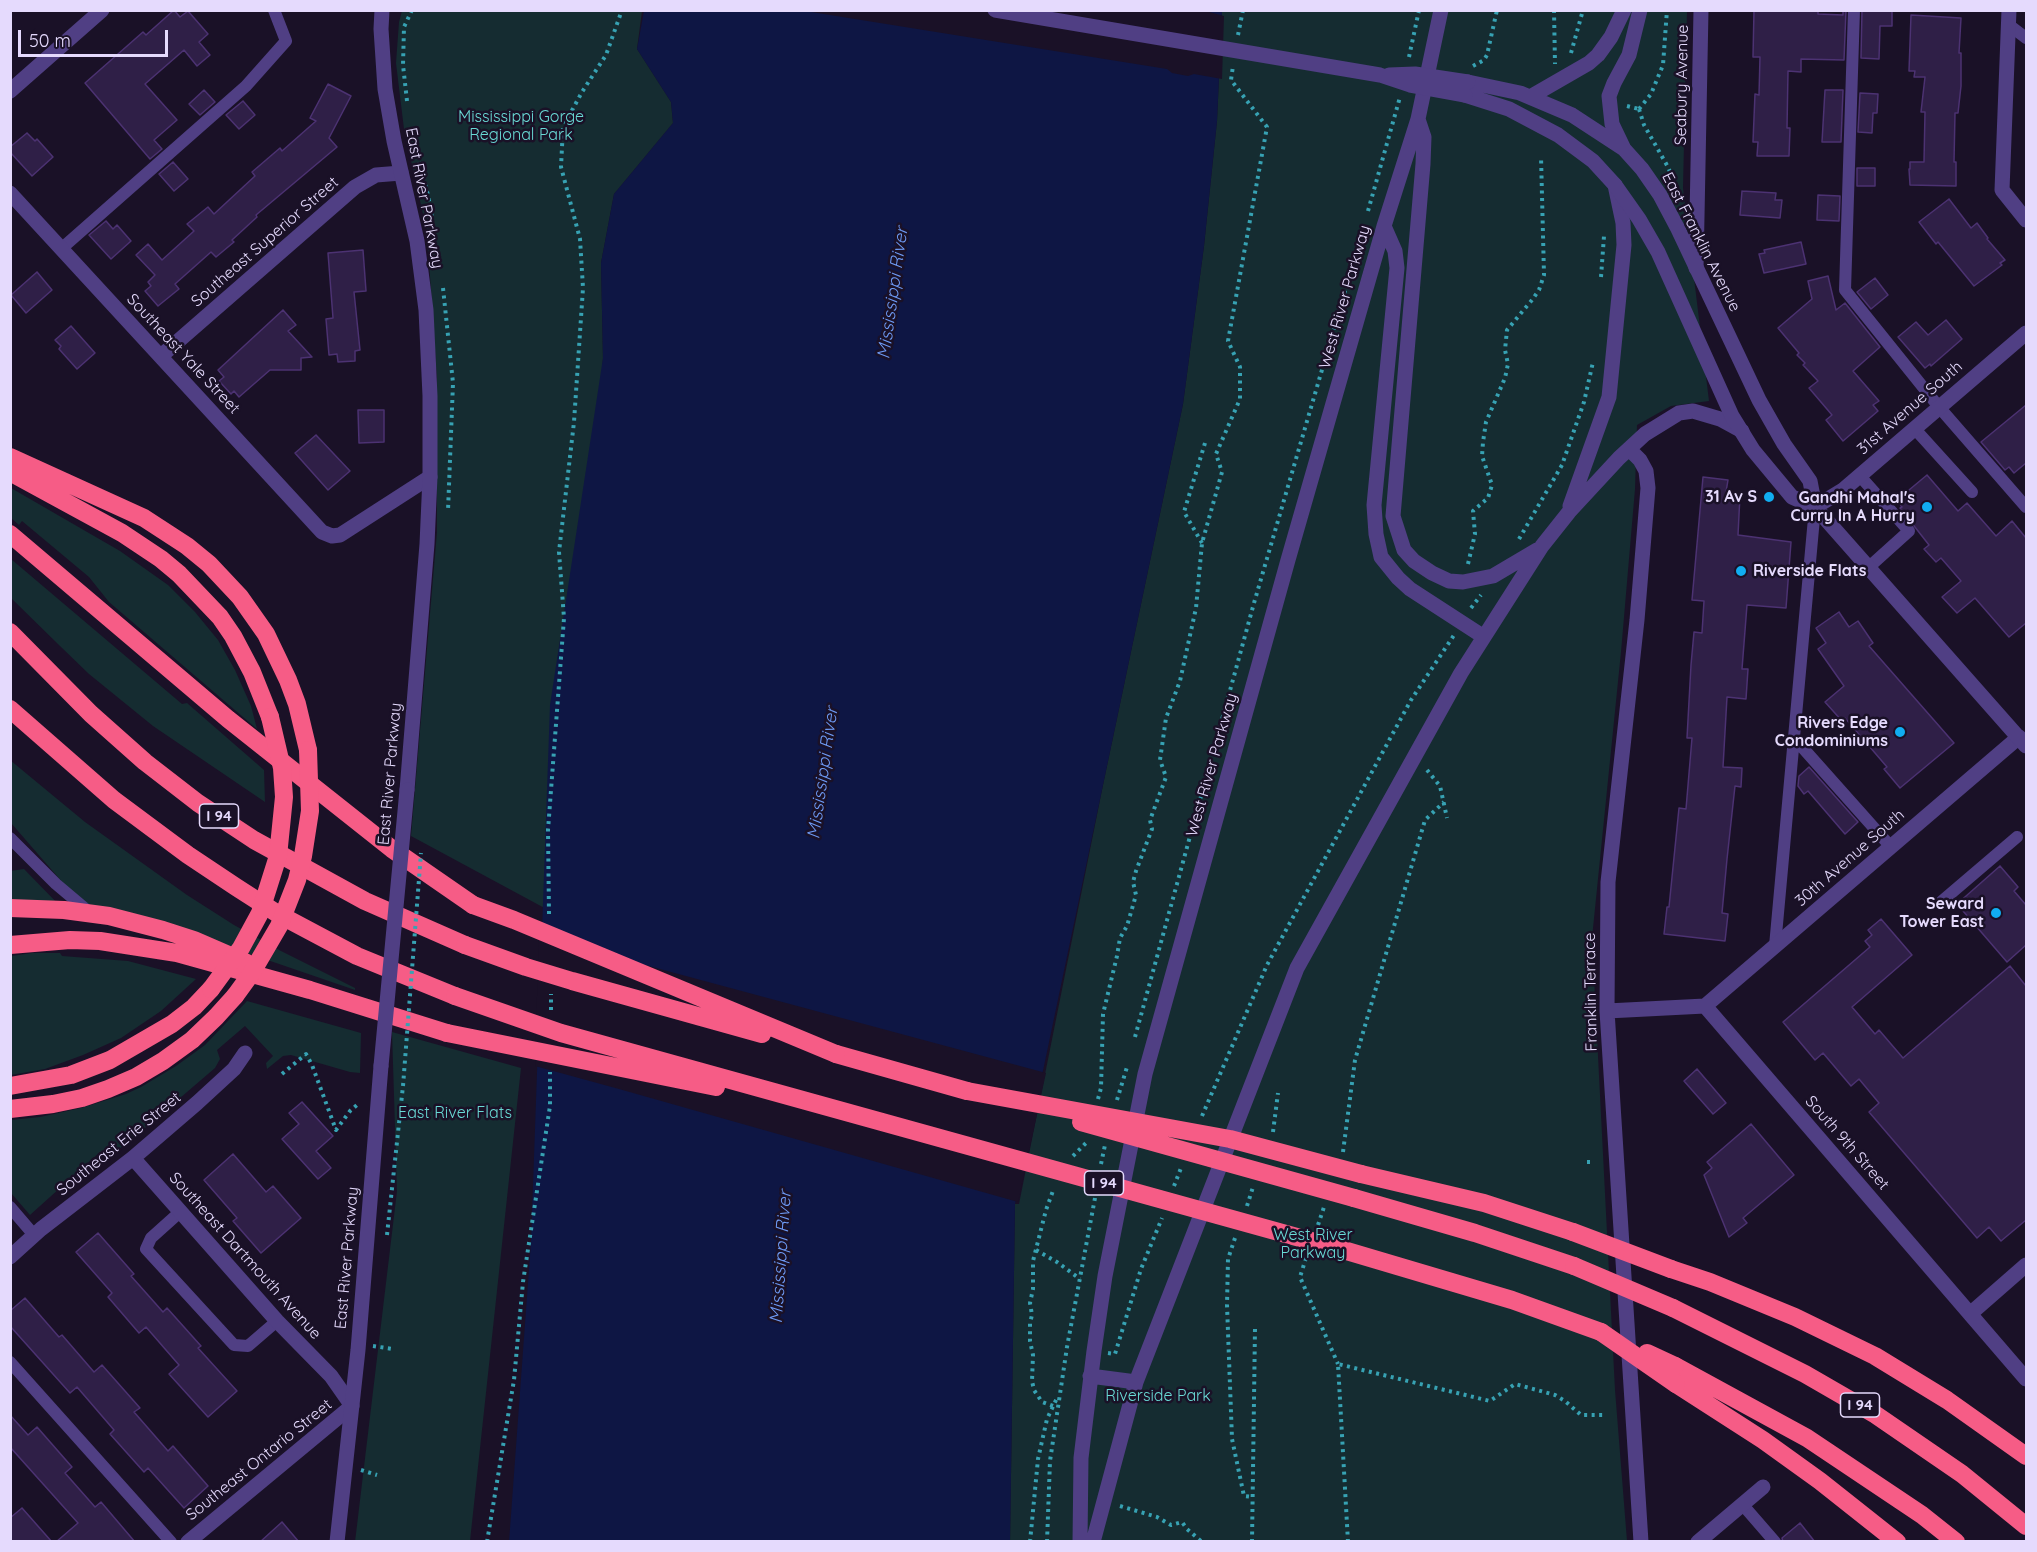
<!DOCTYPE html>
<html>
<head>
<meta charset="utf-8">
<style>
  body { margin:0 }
  #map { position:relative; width:2037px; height:1552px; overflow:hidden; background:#1a1127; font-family:Quicksand,sans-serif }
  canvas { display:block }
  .frame { position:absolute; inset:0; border:12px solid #e5dafd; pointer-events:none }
  .scale { position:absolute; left:18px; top:30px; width:150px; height:27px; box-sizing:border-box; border:3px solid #e5dafd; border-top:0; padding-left:8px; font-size:18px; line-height:21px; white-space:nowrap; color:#e5dafd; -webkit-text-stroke:4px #1a1127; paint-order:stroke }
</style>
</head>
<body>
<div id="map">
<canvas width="2037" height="1552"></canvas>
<div class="frame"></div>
<div class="scale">50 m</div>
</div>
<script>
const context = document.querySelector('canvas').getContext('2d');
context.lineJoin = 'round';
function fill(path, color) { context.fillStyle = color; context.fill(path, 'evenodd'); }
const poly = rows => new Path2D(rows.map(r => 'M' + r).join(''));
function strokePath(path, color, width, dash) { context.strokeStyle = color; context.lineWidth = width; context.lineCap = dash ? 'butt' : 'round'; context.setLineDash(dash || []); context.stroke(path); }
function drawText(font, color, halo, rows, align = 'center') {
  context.font = font + ' Quicksand,sans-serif'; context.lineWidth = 5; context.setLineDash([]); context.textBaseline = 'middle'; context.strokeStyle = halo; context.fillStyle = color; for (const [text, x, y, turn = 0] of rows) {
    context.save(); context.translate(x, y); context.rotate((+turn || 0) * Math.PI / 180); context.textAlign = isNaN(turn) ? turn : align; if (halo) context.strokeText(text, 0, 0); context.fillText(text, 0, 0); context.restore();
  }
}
fill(poly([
  [402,11,642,11,637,49,671,102,673,123,614,194,601,263,603,358,563,918,411,836,437,532,437,379,427,232,404,129,396,63,399,22],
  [1222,11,1687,11,1683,188,1709,401,1671,406,1637,425,1635,489,1621,652,1592,938,1615,1390,1627,1541,1010,1542,1015,1204,1019,1204,1103,785,1183,404,1204,246,1217,121],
  [11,488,120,551,168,585,195,612,218,640,235,670,251,706,257,729,109,602,89,577,22,521,19,525,11,518],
  [11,559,182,704,187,703,264,770,265,802,153,726,89,674,60,646,11,598],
  [10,760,85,822,187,895,234,925,281,951,355,988,355,990,177,929,95,907,77,899,11,823],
  [24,869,61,907,11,905,10,871],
  [32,953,60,953,62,956,128,961,196,979,161,1011,121,1038,83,1055,45,1069,11,1075,11,956],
  [247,1001,361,1033,360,1073,350,1072,291,1055,283,1056,267,1069,266,1063,273,1056,245,1026,217,1050,220,1059,215,1068,131,1140,107,1158,100,1152,30,1215,11,1193,11,1120,40,1117,81,1108,126,1094,141,1087,176,1066,205,1045],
  [392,1032,521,1068,470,1541,355,1542,397,1191]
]), '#152c31');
fill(poly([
  [644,11,1222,11,1217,121,1204,246,1183,404,1015,1204,1010,1541,509,1542,531,1242,550,705,603,358,601,263,614,194,673,123,671,102,637,49]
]), '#0e1644');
fill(poly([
  [1202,10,1224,16,1222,79,1194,74,1188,76,1172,73,1167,69,805,11],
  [539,926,608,955,1046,1073,1018,1202,619,1089,535,1066]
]), '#1a1127');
const building = poly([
  [174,10,180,17,188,11,208,34,199,42,210,55,197,66,184,50,145,84,177,120,154,140,162,149,150,159,85,83,143,32,146,35,174,10],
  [1754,10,1818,10,1818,14,1843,15,1843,10,1846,10,1844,60,1801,59,1801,72,1788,71,1787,128,1790,128,1789,156,1757,156,1758,142,1753,142,1755,94,1759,95,1760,57,1753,57,1754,10],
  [1862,10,1892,10,1892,26,1880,26,1879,59,1861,58,1862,10],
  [1911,15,1961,18,1959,53,1961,53,1961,86,1958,113,1955,113,1954,162,1956,162,1956,186,1910,185,1909,169,1910,169,1910,162,1924,162,1925,112,1921,112,1925,77,1914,77,1915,71,1909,71,1911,15],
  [328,84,351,96,329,138,337,147,256,215,257,217,232,240,234,242,216,257,211,252,175,284,179,289,158,306,145,291,151,286,148,282,155,275,136,255,148,244,162,260,194,231,187,224,208,207,214,214,255,176,252,172,280,148,282,151,316,121,310,118,328,84],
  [204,90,215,102,200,115,189,104,204,90],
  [1825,90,1843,90,1841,142,1822,142,1825,90],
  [1860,93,1878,94,1877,113,1873,113,1872,133,1858,132,1860,93],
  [243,101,255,115,239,129,226,115,243,101],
  [27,133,35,141,37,139,53,157,32,176,10,152,10,147,27,133],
  [173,162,188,179,174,191,159,174,173,162],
  [1857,168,1875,168,1875,186,1857,186,1857,168],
  [1742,191,1776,193,1775,200,1782,200,1780,218,1740,215,1742,191],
  [1818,195,1840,196,1839,221,1817,220,1818,195],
  [1949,199,1971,228,1977,223,1988,238,1987,239,2005,260,2000,263,2002,265,1974,286,1938,242,1936,244,1919,222,1949,199],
  [106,221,113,229,117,225,131,241,111,259,89,235,106,221],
  [1801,242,1806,264,1764,273,1759,254,1765,253,1764,250,1801,242],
  [363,250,366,291,354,292,360,350,355,351,355,361,338,362,337,354,329,355,326,319,333,318,328,253,363,250],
  [37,272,52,290,26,313,11,295,37,272],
  [1828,276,1836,310,1845,303,1880,347,1853,371,1879,401,1873,405,1878,411,1843,441,1826,420,1832,415,1809,388,1818,381,1803,365,1805,363,1797,355,1799,353,1778,328,1812,299,1808,281,1828,276],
  [1875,278,1888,295,1871,309,1857,292,1875,278],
  [283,310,296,325,288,331,312,357,301,358,301,370,270,370,239,397,234,391,231,394,219,381,224,377,218,370,283,310],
  [1946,320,1962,339,1931,366,1930,364,1925,368,1898,337,1916,322,1928,335,1946,320],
  [71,326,95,353,77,369,59,349,61,346,55,340,71,326],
  [2026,405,2026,463,2014,473,2009,467,2005,470,1981,442,2026,405],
  [358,410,384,410,384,442,359,443,358,410],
  [316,435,350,471,328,490,295,453,316,435],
  [1927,475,1958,511,1967,503,1996,536,2012,521,2026,538,2026,623,2009,637,1975,598,1957,613,1942,597,1961,581,1941,558,1936,562,1924,549,1929,545,1900,508,1902,507,1897,500,1927,475],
  [1703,477,1728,480,1726,492,1740,495,1738,535,1791,542,1786,608,1747,605,1742,669,1748,669,1746,699,1727,697,1723,767,1742,768,1741,787,1735,786,1727,859,1722,913,1728,914,1725,941,1664,934,1667,907,1669,907,1679,808,1686,809,1692,738,1687,738,1691,665,1694,632,1702,633,1704,601,1692,600,1703,477],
  [1839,612,1849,627,1858,621,1873,643,1869,646,1954,743,1900,788,1884,769,1887,767,1845,718,1842,721,1825,702,1844,686,1818,649,1826,643,1816,628,1839,612],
  [1809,767,1858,822,1845,834,1808,791,1804,794,1798,786,1799,776,1809,767],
  [2000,866,2018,887,2014,891,2026,905,2026,945,2007,962,1957,904,2000,866],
  [1881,919,1912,955,1852,1007,1875,1034,1879,1030,1903,1058,2010,966,2026,986,2026,1220,2001,1241,1989,1227,1977,1238,1869,1112,1879,1103,1859,1079,1851,1086,1823,1053,1815,1060,1783,1022,1870,947,1865,941,1872,935,1868,930,1881,919],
  [1697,1069,1726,1103,1713,1114,1684,1081,1697,1069],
  [302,1102,333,1136,316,1151,331,1168,318,1179,282,1139,299,1124,289,1113,302,1102],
  [1751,1124,1794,1175,1743,1218,1747,1223,1729,1237,1704,1175,1712,1168,1707,1162,1751,1124],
  [233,1154,266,1192,273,1186,301,1218,261,1253,233,1221,237,1218,204,1180,233,1154],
  [98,1233,134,1274,131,1276,163,1312,167,1308,201,1346,198,1348,237,1391,208,1417,169,1374,179,1365,146,1327,139,1333,108,1297,112,1293,76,1252,98,1233],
  [25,1298,59,1337,62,1335,94,1372,102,1365,140,1408,134,1412,168,1451,173,1446,208,1486,184,1508,148,1468,144,1472,110,1434,114,1430,77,1387,70,1393,10,1326,10,1311,25,1298],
  [10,1415,28,1435,37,1427,72,1467,65,1473,95,1507,101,1502,135,1542,56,1542,78,1523,10,1447,10,1415],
  [22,1508,52,1542,10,1542,10,1518,22,1508],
  [282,1522,299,1542,260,1542,282,1522],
  [1800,1523,1815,1542,1783,1542,1782,1538,1800,1523]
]);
fill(building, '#2f1f47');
strokePath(building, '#4c3272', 1.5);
strokePath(poly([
  [1554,10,1555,64],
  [1238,35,1243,10],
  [1571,53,1583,10],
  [1409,57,1419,10],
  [1473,66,1484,60,1487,55,1497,10],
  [407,101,403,65,404,27,412,10],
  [1627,106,1639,109],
  [1639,109,1644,125,1668,167,1675,184],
  [1639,109,1651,94,1663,65,1667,10],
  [417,155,428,195,432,218],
  [1368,211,1400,97],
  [1601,277,1604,236],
  [443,288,453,383,448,511],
  [1519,539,1562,465,1584,402,1593,362],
  [1202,543,1184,512,1205,443],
  [1468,564,1475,534,1473,511,1488,498,1492,485,1482,456,1483,442,1486,422,1505,378,1508,364,1505,350,1507,330,1532,300,1539,290,1544,275,1541,156],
  [1471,608,1481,595],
  [1427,770,1440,786,1447,818],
  [549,914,548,830,564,618,559,552,574,422,583,288,580,239,561,167,563,127,582,92,606,55,622,10],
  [551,1010,551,994],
  [1135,1037,1254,603,1347,284],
  [282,1074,306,1054,312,1065,336,1130,350,1111,358,1104],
  [1098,1099,1101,1088,1103,1014,1117,956,1120,938,1127,926,1136,895,1133,882,1136,871,1152,829,1150,820,1166,777,1160,760,1166,718,1180,681,1196,608,1202,543,1222,472,1216,454,1240,399,1240,367,1228,341,1267,127,1231,80,1233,66],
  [1117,1100,1127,1067],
  [1202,1116,1267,965,1411,700,1454,635],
  [1273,1132,1278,1093],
  [1343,1152,1355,1060,1425,820,1444,802],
  [1073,1156,1087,1142],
  [1587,1162,1594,1162],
  [1101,1164,1105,1145],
  [1174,1186,1181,1168],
  [1247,1206,1253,1187],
  [1318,1225,1324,1207],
  [387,1235,403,1086],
  [1235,1238,1228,1259,1227,1305,1232,1439,1244,1496,1253,1497],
  [1036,1250,1057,1262,1080,1279],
  [1306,1258,1300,1277,1338,1364],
  [373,1346,393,1349],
  [1108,1353,1115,1354,1141,1269,1162,1218],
  [1053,1406,1042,1402,1034,1390,1032,1381,1033,1355,1030,1341,1030,1323,1032,1315,1030,1303,1033,1289,1033,1261,1046,1210,1054,1188],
  [361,1470,377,1475],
  [1120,1506,1157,1517,1171,1525,1182,1522,1187,1529,1202,1542],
  [487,1542,514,1380,523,1282,550,1106,550,1072],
  [1030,1542,1038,1459,1047,1419,1058,1396],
  [1047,1542,1050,1461,1067,1347,1095,1198],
  [1252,1542,1255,1328],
  [1348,1542,1338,1364,1490,1401,1515,1384,1555,1395,1565,1401,1581,1415,1605,1415]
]), '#37a2b3', 4, [3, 4.5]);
strokePath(poly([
  [1854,10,1845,290,1939,407,2026,507],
  [2009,25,2026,38],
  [61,249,246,86,286,41,274,10],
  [1914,428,1972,492],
  [1859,475,1909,531,1869,567],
  [1794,738,1891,847],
  [10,838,56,884,88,911],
  [1942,901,2017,837],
  [1775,946,1815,507],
  [10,1207,34,1235],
  [180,1212,151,1238,146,1249,234,1345,248,1346,277,1321],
  [10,1362,171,1542],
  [1742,1504,1775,1542]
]), '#503f84', 12);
strokePath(poly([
  [2009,10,2002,190,2026,220],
  [1418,119,1424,137,1423,164,1393,516,1404,550,1414,561,1432,573,1449,581,1463,582,1493,576,1537,550],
  [10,193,322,532,332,536,340,535,430,477],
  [1384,226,1395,251,1397,268,1374,505,1376,534,1381,557,1398,578,1410,589,1484,637],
  [1696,268,1701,10],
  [161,356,355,187,376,175,401,173],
  [1629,449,1640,460,1646,471,1648,488,1637,620,1608,882,1607,1011,1641,1542],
  [1570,506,1609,397,1624,245,1623,223,1615,185],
  [1705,1006,2026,1379],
  [1705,1006,2019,737],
  [1607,1011,1705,1006],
  [133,1158,277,1321,331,1376,352,1406,188,1542],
  [10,1257,41,1229,133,1158,197,1103,234,1069,245,1053],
  [1970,1314,2026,1265],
  [1090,1376,1136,1382],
  [1080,1542,1081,1458,1094,1351,1105,1276,1145,1074,1288,560,1384,226,1418,119,1441,10],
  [1093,1542,1136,1382,1297,968,1461,673,1542,546,1569,512,1619,458,1645,434,1679,413,1693,411,1720,419,1742,431],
  [1698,1542,1763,1487]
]), '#503f84', 15);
strokePath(poly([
  [382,10,381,29,385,89,394,141,417,241,426,310,430,396,430,477,427,544,407,790],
  [1468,82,1520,93,1572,115,1624,149,1642,169,1660,195,1678,229,1759,400,1784,444,1810,481,1815,507],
  [10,91,102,10],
  [1465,95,1509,109,1558,135,1593,161,1615,185,1639,219,1658,252,1732,416,1753,450,1792,497,1815,507,2026,746],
  [1530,97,1589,63,1598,55,1611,37,1624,10],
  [1623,147,1612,124,1609,96,1614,83,1629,55,1640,10],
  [1815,507,1843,490,2026,333],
  [337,1542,358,1350,381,1066]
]), '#503f84', 15);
strokePath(poly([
  [10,457,144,518,187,546,209,564,240,597,266,634,288,680,297,704,308,750],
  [10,472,122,533,161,559,179,574,220,617,233,636,252,672,270,717],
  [10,534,228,719,392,849,473,905],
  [10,632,91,714,145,762,198,803,254,840,365,901,465,945],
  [10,709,114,800,188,855,236,887,278,914,357,956,455,996],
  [10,908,64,910,109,916,163,930,194,940,247,963],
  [10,945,70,940,100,941,177,953,310,990,447,1033],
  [836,1054,967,1091],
  [10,1086,71,1075,110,1060,172,1024,194,1007,211,989],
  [10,1109,53,1104,82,1098,108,1089,136,1077,163,1061,192,1040,216,1017,235,996],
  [1361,1174,1484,1203,1573,1232],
  [1354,1198,1475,1233,1574,1266],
  [1340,1249,1512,1300,1601,1332],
  [1671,1269,1710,1282,1795,1317,1875,1356,1947,1400,2026,1456],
  [1673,1308,1805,1374,1876,1415,1962,1474,2026,1526],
  [1675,1366,1807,1438,1922,1515,1956,1542],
  [1676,1384,1763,1440,1820,1481,1897,1542]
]), '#f65c86', 18);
strokePath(poly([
  [403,1086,421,853]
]), '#37a2b3', 4, [3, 4.5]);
strokePath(poly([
  [995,10,1380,75,1410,85,1465,95],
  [1389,75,1415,74,1468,82],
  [381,1066,407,790]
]), '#503f84', 15);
strokePath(poly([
  [473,905,514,920,836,1054],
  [465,945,526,967,572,981,762,1034],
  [211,989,241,948,260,913,278,856,284,797,282,768,270,717],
  [235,996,251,974,279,926,297,880,303,856,310,811,308,750],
  [455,996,561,1033,1340,1249],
  [447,1033,716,1087],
  [967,1091,1230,1139,1361,1174],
  [1081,1122,1354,1198],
  [1573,1232,1671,1269],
  [1574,1266,1673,1308],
  [1601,1332,1676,1384],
  [1647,1353,1675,1366]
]), '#f65c86', 18);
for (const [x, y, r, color] of [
  [1769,497,6,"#11adf1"],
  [1927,507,6,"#11adf1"],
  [1741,571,6,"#11adf1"],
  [1900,732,6,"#11adf1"],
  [1996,913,6,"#11adf1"]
]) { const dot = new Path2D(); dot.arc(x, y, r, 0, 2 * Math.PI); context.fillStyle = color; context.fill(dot); strokePath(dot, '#1a1127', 2); }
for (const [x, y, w] of [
  [219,816,39],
  [1104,1183,39],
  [1860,1405,39]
]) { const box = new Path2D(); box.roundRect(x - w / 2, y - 12, w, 24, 4.5); context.fillStyle = '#1a1127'; context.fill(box); strokePath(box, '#e5dafd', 1.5); }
drawText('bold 15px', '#e5dafd', null, [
  ["I 94",219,816],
  ["I 94",1104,1183],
  ["I 94",1860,1405]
]);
drawText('16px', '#e5dafd', '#1a1127', [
  ["Seabury Avenue",1682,85,-89],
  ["East River Parkway",424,198,79],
  ["Southeast Superior Street",265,242,-41],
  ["East Franklin Avenue",1701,242,63],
  ["West River Parkway",1345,297,-74],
  ["Southeast Yale Street",183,354,47],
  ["31st Avenue South",1910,408,-41],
  ["West River Parkway",1212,765,-74],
  ["East River Parkway",390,774,-85],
  ["30th Avenue South",1850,858,-41],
  ["Franklin Terrace",1591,992,-91],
  ["South 9th Street",1847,1143,49],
  ["Southeast Erie Street",119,1144,-39],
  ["Southeast Dartmouth Avenue",245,1256,48],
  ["East River Parkway",347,1258,-85],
  ["Southeast Ontario Street",259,1460,-39]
]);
drawText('16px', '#69dad5', '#1a1127', [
  ["Mississippi Gorge",521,117],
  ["Regional Park",521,135],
  ["East River Flats",455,1113],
  ["West River",1313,1235],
  ["Parkway",1313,1253],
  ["Riverside Park",1158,1396]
]);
drawText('bold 16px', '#e5dafd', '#1a1127', [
  ["31 Av S",1757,497],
  ["Gandhi Mahal's",1915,498],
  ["Curry In A Hurry",1915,516],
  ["Riverside Flats",1753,571,"left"],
  ["Rivers Edge",1888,723],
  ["Condominiums",1888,741],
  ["Seward",1984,904],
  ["Tower East",1984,922]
], 'right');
drawText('italic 18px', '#6e9bf7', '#1a1127', [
  ["Mississippi River",893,293,-82],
  ["Mississippi River",823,773,-82],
  ["Mississippi River",781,1257,-86]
]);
</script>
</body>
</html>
